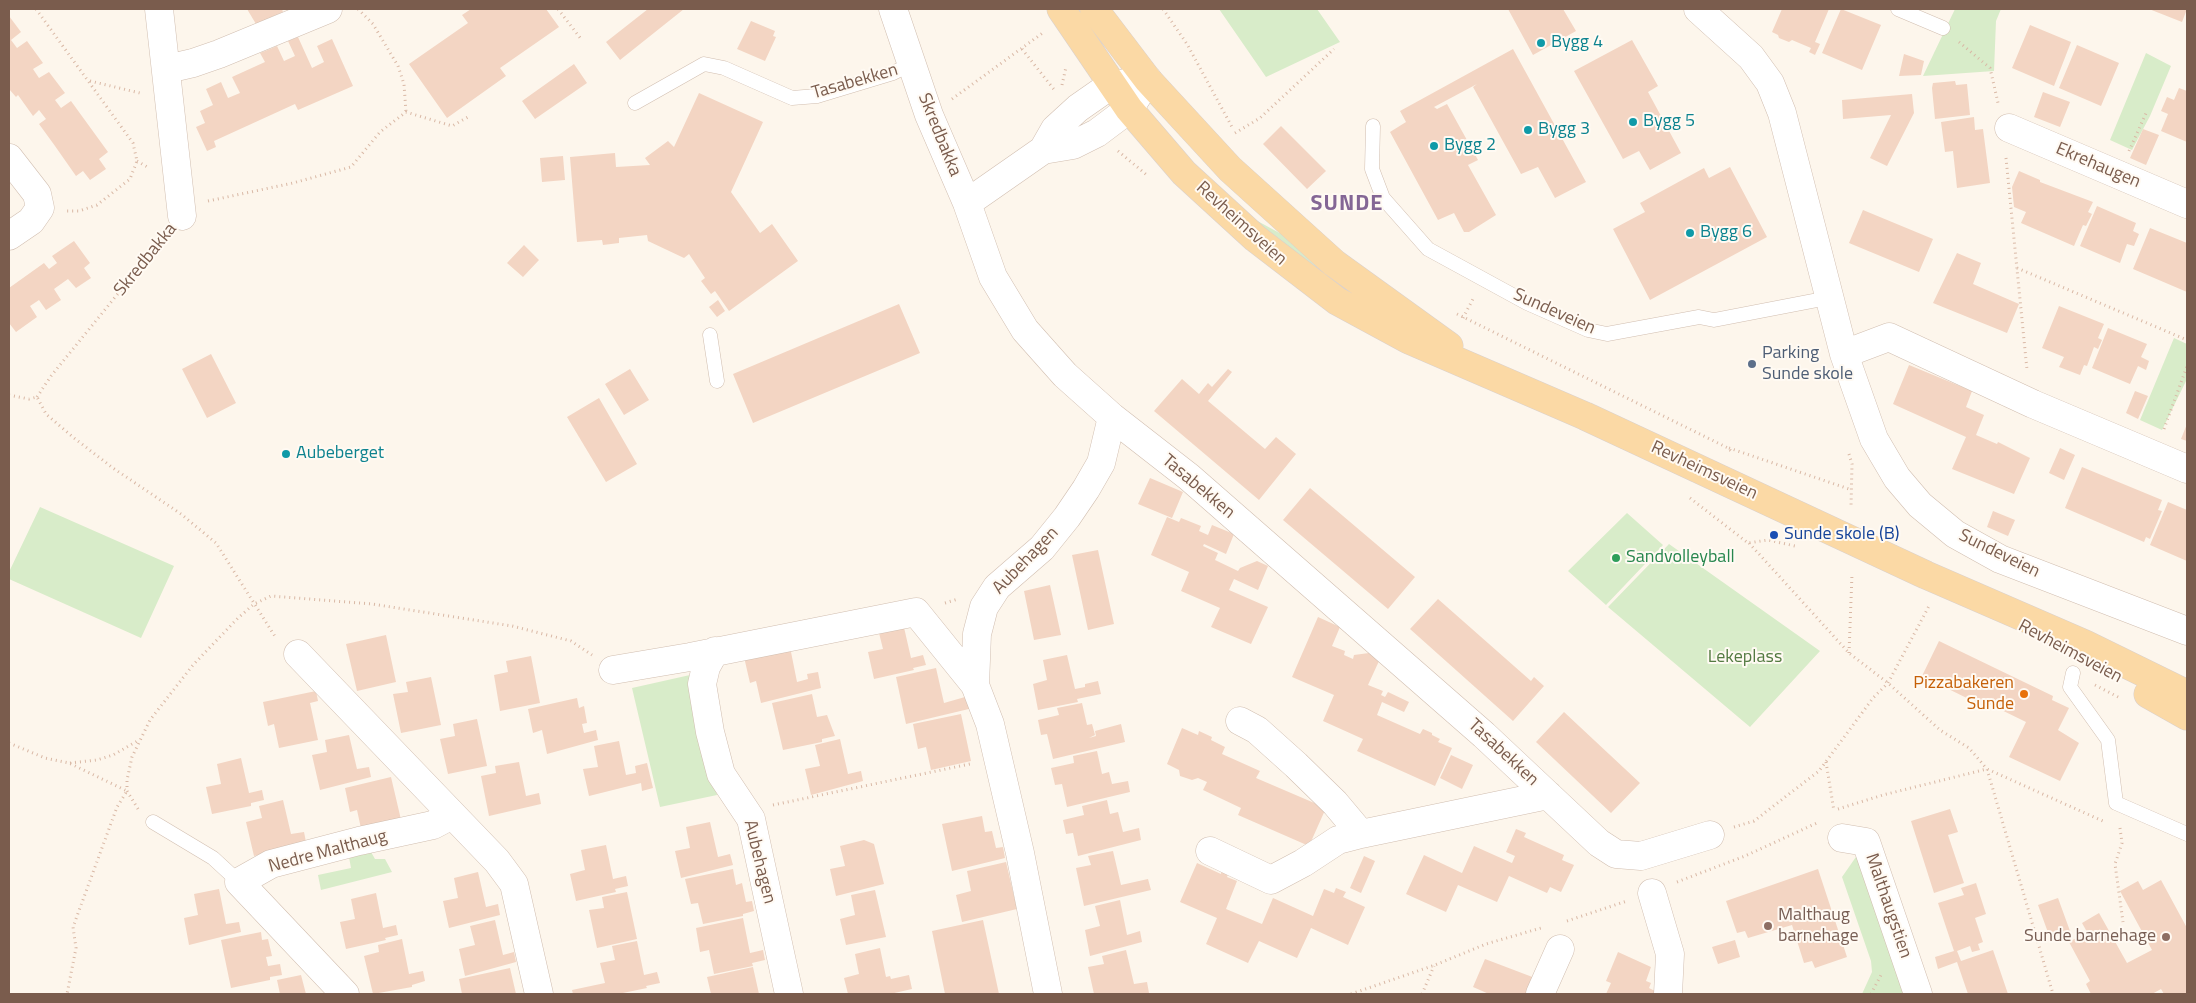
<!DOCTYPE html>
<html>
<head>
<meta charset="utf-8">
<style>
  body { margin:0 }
  #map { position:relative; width:2196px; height:1003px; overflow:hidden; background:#fdf6ec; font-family:"Titillium Web",sans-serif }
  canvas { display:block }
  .frame { position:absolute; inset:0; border:10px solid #7a5c4d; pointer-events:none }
</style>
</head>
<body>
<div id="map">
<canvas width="2196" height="1003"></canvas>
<div class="frame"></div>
</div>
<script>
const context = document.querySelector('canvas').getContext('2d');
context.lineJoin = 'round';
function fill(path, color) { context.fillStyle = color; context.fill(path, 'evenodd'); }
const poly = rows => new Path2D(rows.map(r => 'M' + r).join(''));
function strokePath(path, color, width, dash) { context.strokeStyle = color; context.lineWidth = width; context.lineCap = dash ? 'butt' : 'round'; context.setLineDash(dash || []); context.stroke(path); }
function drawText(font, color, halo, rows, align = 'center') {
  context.font = font + ' "Titillium Web",sans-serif'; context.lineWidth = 4; context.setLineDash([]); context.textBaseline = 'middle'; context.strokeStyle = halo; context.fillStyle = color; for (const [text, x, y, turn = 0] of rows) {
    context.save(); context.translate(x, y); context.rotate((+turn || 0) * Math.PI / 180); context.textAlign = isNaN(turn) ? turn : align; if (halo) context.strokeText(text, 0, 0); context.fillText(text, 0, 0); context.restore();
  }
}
fill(poly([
  [1219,9,1317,9,1340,42,1266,77],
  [1955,9,2001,9,1996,21,1994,71,1923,76],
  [2146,53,2171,66,2150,116,2132,150,2110,140],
  [1248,218,1252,218,1296,242,1351,288,1366,307],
  [2174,338,2187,344,2187,379,2162,430,2140,420],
  [40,507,174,566,141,638,9,579,9,572],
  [1627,513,1663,545,1606,605,1568,571],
  [1669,544,1820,651,1750,727,1608,607],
  [690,675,717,795,660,807,632,688],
  [371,852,375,859,385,859,392,872,321,890,318,875,351,868,349,857],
  [1858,854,1905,994,1862,994,1872,972,1871,961,1842,877]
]), '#d8ecc9');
fill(poly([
  [247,9,282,9,283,12,256,24],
  [471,9,546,9,559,27,500,68,506,76,447,118,409,64,468,23,462,15],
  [648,9,684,9,620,60,606,42],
  [1508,9,1563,9,1576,31,1533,55],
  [1782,9,1829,9,1815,42,1820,44,1815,55,1809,52,1811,48,1792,40,1789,42,1779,38,1778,35,1772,32],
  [1841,9,1881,25,1862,70,1822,53],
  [2149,9,2187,9,2182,22],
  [9,16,21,32,11,40,17,48,27,41,43,63,33,69,39,78,49,72,65,93,55,100,61,108,71,101,108,152,99,159,106,169,90,180,83,171,76,176,55,146,39,124,46,119,39,110,33,116,18,95,16,97,9,89],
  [751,21,775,31,773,36,776,37,765,61,737,49],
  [2030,25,2071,42,2054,86,2012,68],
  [298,37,312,68,324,62,317,46,332,39,353,86,298,110,295,104,214,141,216,147,207,151,196,127,205,123,200,111,213,105,206,89,221,82,228,98,240,93,232,77,265,62,260,53,270,49,277,46,284,61,295,56,288,41],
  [1632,40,1658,86,1648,92,1681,153,1650,170,1639,151,1623,159,1574,71],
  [2077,45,2119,63,2101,106,2059,88],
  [1513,49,1586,182,1555,198,1538,167,1521,174,1473,87,1477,84,1434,107,1437,109,1447,104,1478,160,1468,165,1496,215,1469,232,1464,232,1454,213,1438,220,1390,132,1406,122,1400,111],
  [1904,54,1924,61,1921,75,1899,76],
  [574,64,587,83,535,119,522,101],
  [1955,81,1956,85,1967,84,1970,115,1935,119,1932,88,1933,83],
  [2179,88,2187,91,2187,142,2161,131,2168,114,2161,111,2167,97,2174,100],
  [2043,92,2070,102,2060,127,2034,117],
  [699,93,763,122,731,192,760,233,772,224,798,261,729,311,715,291,711,294,701,281,705,278,689,254,684,258,648,241,647,235,619,238,619,243,603,245,602,240,577,242,570,157,615,153,616,167,650,165,645,158,668,141,674,147],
  [1912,94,1914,113,1887,166,1870,158,1891,115,1843,119,1842,100],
  [1974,117,1975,130,1983,129,1990,183,1957,188,1953,151,1945,152,1941,122],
  [1281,126,1326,171,1307,189,1263,144],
  [2143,129,2159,135,2146,165,2130,158],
  [563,156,565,180,542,182,540,158],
  [1730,167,1767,237,1650,300,1613,229,1645,212,1640,203,1704,168,1709,178],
  [2019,171,2040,180,2040,182,2093,202,2088,212,2092,214,2086,226,2083,225,2074,246,2021,223,2026,212,2014,207,2012,187],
  [2097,206,2136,223,2133,231,2139,234,2134,246,2127,244,2120,263,2080,246],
  [1863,210,1933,239,1919,272,1849,243],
  [2150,228,2187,243,2187,292,2133,269],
  [74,241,90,263,84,268,91,278,76,288,68,279,54,289,61,300,46,310,39,300,30,306,37,317,16,332,9,323,9,288,44,263,49,269,57,263,52,256],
  [524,245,539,260,523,277,507,263],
  [1957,253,1981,263,1973,284,2019,304,2007,333,1933,303],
  [718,300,725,311,717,317,709,307],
  [899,304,920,353,753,423,733,374],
  [2059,306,2104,324,2098,338,2102,340,2098,349,2094,347,2087,366,2084,365,2080,375,2059,367,2064,357,2042,348],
  [2108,328,2147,344,2141,357,2149,361,2146,370,2138,366,2130,384,2092,368],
  [211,354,236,403,207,418,182,369],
  [1909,365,1972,391,1966,407,1984,415,1976,435,1997,444,1998,442,2030,458,2014,494,1952,469,1966,437,1893,404],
  [630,369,649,400,624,415,605,384],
  [1228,369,1232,372,1208,401,1265,449,1276,437,1296,454,1259,500,1154,411,1182,379,1199,394,1208,383,1212,387],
  [2135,391,2148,396,2138,419,2126,413],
  [599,398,637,464,606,482,567,417],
  [2187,424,2187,441,2181,439],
  [2060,448,2075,455,2064,480,2049,473],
  [2082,467,2162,500,2158,510,2162,511,2150,539,2146,537,2144,542,2065,508],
  [1150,478,1183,492,1172,518,1138,504],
  [1310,488,1415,577,1388,609,1283,520],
  [2168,502,2187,510,2187,561,2150,545],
  [1993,511,2015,520,2008,536,1987,527],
  [1167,517,1179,522,1181,518,1201,526,1199,531,1208,535,1212,525,1234,534,1226,554,1204,544,1203,546,1218,553,1215,560,1238,571,1240,568,1257,561,1268,566,1258,590,1234,579,1229,590,1268,607,1251,644,1211,627,1220,608,1181,591,1189,572,1151,555],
  [1098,550,1114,624,1088,630,1072,555],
  [1050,585,1061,635,1034,640,1024,591],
  [1438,599,1531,681,1534,677,1544,686,1513,721,1410,629],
  [1318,617,1340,627,1332,646,1345,651,1344,655,1353,659,1354,655,1369,653,1379,661,1368,685,1383,691,1381,695,1385,697,1388,692,1409,702,1404,712,1382,702,1377,715,1420,734,1423,729,1432,733,1432,735,1440,739,1438,742,1452,748,1435,786,1357,751,1363,739,1323,721,1334,695,1292,677],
  [903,623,911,658,923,655,926,665,913,668,914,670,874,679,868,652,883,649,878,629],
  [386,635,396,682,357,691,346,644],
  [1939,641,2053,696,2052,700,2069,708,2058,730,2079,743,2060,781,2009,757,2026,722,1985,702,1983,706,1922,676],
  [790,647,797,682,808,679,807,674,818,672,821,688,761,703,756,681,750,683,744,657],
  [1067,655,1075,689,1085,687,1085,684,1098,681,1101,694,1077,699,1078,702,1038,710,1033,684,1047,680,1043,660],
  [531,656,540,703,500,711,494,675,508,672,506,661],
  [936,668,944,703,965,697,973,708,906,724,896,677],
  [431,677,441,725,401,733,393,694,408,692,406,682],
  [316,691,318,701,310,703,318,740,279,748,274,724,268,726,263,702],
  [812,694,817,717,827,715,835,736,822,739,822,742,783,750,772,703],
  [577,698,579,708,584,706,587,723,582,724,584,733,596,730,598,740,547,754,542,730,533,733,528,709],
  [1082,703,1087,725,1092,724,1095,735,1089,738,1096,736,1095,731,1121,724,1125,742,1053,759,1047,734,1041,735,1038,720,1059,715,1057,708],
  [1564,712,1640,783,1611,813,1536,742],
  [961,714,971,761,931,770,926,747,918,749,913,724],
  [477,719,487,766,448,774,440,739,455,736,453,724],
  [1182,728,1198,735,1199,731,1212,737,1211,740,1225,747,1222,754,1260,771,1256,778,1326,808,1309,846,1238,815,1241,808,1203,790,1207,782,1198,778,1192,780,1180,776,1179,770,1167,764],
  [349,735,357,769,369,767,371,777,320,790,312,755,327,752,325,740],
  [840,739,848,774,861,771,863,781,811,795,805,769,820,766,815,745],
  [619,741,626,775,636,773,635,766,647,763,653,788,642,791,641,783,589,796,583,769,598,767,594,746],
  [1097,751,1102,774,1109,772,1112,784,1128,781,1130,792,1067,807,1062,784,1055,785,1051,768,1074,763,1073,756],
  [1451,755,1473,765,1462,789,1440,778],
  [241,758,249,793,262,790,264,800,251,803,251,806,212,814,206,787,221,784,217,764],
  [519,762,526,796,539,793,541,804,489,816,481,776,496,773,495,766],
  [391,777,402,824,362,833,357,810,350,812,345,788],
  [283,800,291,834,304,832,306,842,294,847,254,856,246,822,262,818,259,806],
  [1107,800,1110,814,1118,812,1123,832,1139,828,1141,840,1078,856,1073,833,1066,834,1063,820,1084,815,1082,806],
  [1950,809,1958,832,1948,835,1964,883,1934,893,1911,821],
  [982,816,985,832,992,831,996,848,1003,847,1005,858,952,871,942,824],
  [710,822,718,857,730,854,733,865,681,878,675,851,690,848,686,827],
  [1516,829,1526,833,1524,837,1564,855,1562,860,1574,865,1561,892,1550,887,1547,893,1509,876,1497,902,1458,885,1446,912,1406,894,1424,855,1462,873,1474,846,1512,863,1515,856,1506,852],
  [864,840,874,844,884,884,836,896,830,869,845,866,840,846],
  [606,845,613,879,626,876,628,886,615,889,616,892,576,901,570,874,585,870,581,850],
  [1113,851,1121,885,1148,879,1151,890,1084,906,1076,868,1091,865,1088,856],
  [1364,856,1375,861,1361,893,1350,888],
  [1006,862,1017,909,962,922,956,895,971,891,967,871],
  [1197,863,1221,874,1222,869,1229,872,1227,877,1237,881,1226,909,1262,924,1273,898,1313,916,1324,889,1334,893,1336,888,1346,892,1343,897,1365,907,1348,945,1311,928,1297,958,1259,941,1248,963,1206,944,1217,918,1180,902],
  [733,869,736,885,742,883,746,902,752,901,754,911,743,914,743,916,703,924,698,903,691,904,685,879],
  [1818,869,1847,957,1815,968,1812,961,1804,963,1792,925,1748,938,1745,931,1737,933,1726,901],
  [478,872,486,907,498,904,500,915,449,928,443,901,458,898,454,878],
  [2161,880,2187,928,2187,994,2164,994,2161,989,2152,994,2091,994,2086,984,2090,981,2069,942,2087,932,2082,923,2099,913,2127,963,2152,950,2120,891,2138,881,2143,890],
  [1976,883,1986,914,1975,918,1983,942,1978,944,1980,950,1972,952,1970,946,1957,951,1961,961,1993,950,2008,994,1968,994,1957,962,1938,969,1935,957,1954,951,1938,903,1964,895,1961,888],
  [219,889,226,924,239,922,241,932,189,945,184,918,198,915,194,894],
  [875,890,886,937,846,945,840,919,855,915,851,895],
  [627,892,637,939,597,948,589,910,604,908,602,897],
  [376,893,383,928,396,925,398,935,385,938,386,940,346,949,340,922,355,919,351,899],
  [2058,898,2070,931,2050,938,2038,905],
  [1120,900,1127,935,1140,931,1142,942,1090,956,1085,930,1100,926,1095,906],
  [743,918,750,953,763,950,765,960,752,963,753,966,714,974,709,950,700,952,696,928],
  [495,920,503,955,514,952,516,962,465,976,459,949,475,945,470,926],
  [983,920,999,994,945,994,932,931],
  [261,932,262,940,268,939,272,956,266,957,268,966,280,964,282,975,270,977,270,980,231,988,221,940],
  [402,939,409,974,423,971,425,981,412,985,412,987,373,994,364,956,379,952,378,945],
  [1735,940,1740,957,1718,964,1712,947],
  [637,941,644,975,657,972,660,983,646,986,647,988,618,994,573,994,572,990,605,983,600,963,615,960,612,946],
  [880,948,886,977,890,976,891,979,909,975,912,989,890,994,848,994,844,978,859,974,855,954],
  [1126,950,1134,984,1147,982,1149,993,1094,994,1088,967,1104,964,1102,956],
  [1618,952,1651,967,1646,981,1651,983,1649,988,1655,991,1653,994,1606,994,1611,983,1606,981],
  [1485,959,1535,978,1528,994,1489,994,1473,987],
  [753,967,759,994,711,994,707,977],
  [510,968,516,994,462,994,459,979],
  [301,975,306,994,280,994,277,980]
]), '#f3d5c3');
const lane = poly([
  [1898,9,1943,28],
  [635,103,704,64,724,68,792,98,817,96,893,73,911,64],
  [1373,126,1372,169,1383,198,1428,249,1527,303,1588,330,1607,334,1699,317,1714,320,1828,298],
  [710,335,717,381],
  [2073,673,2070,687,2108,740,2116,803,2187,834],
  [153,822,213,858,239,882]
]);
const street = poly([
  [159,9,182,216],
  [893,9,929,115,967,203,993,277,1025,330,1065,375,1112,417,1189,477,1484,735,1599,843,1616,854,1641,856,1710,835],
  [1698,9,1751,57,1770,83,1782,113,1844,354,1874,439,1897,478,1920,505,1955,534,2000,559,2187,631],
  [167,69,193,63,219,54,328,9],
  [2009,128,2187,204],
  [1043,150,1055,129,1078,108,1111,85,1136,82],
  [9,158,37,194,40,208,31,221,9,236],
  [967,203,1043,150,1073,145,1097,133,1129,109,1148,80],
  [1844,354,1889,337,2033,404,2187,469],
  [715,651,706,667,702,684,710,732,721,774,751,819,789,994],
  [298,654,497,861,514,884,539,994],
  [613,670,690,657,916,612,975,685],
  [1240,721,1257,730,1296,765,1335,803,1361,834,1548,795],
  [1842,838,1866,842,1918,994],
  [1210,851,1271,880,1303,863,1338,840,1361,834],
  [1652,893,1670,954,1668,994],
  [345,994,239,882,271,864,359,841,433,825,452,815],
  [1048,994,1020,853,990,724,975,685,977,634,984,607,997,587,1042,548,1067,517,1086,489,1101,463,1112,417],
  [1540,994,1560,949]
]);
const primary = poly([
  [1061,9,1129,109,1184,173,1255,238,1337,301,1409,340,1585,416,1926,575,2085,644,2187,694],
  [1094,9,1148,80,1230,169,1334,263,1449,346],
  [2148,694,2187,716]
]);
strokePath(lane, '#d1beb0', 15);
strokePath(street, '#d1beb0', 29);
strokePath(primary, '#dad1cd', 29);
strokePath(poly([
  [36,9,133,143,137,161,130,179,97,205,79,211,66,211],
  [358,9,373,24,398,66,404,84,406,112],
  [558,9,581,39],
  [1163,9,1187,44,1232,127],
  [1959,42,1990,68,1998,103],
  [1022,49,1056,92],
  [90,81,140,93],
  [1062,85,1066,67],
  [952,99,1044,32],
  [1235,133,1260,118,1334,49],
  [1118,151,1148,176],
  [2129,151,2147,111],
  [2006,158,2027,370],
  [137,161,149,168],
  [208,201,293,183,351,167,380,132,406,112,452,126,468,117],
  [2017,268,2187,340],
  [1457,314,1728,448,1732,452],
  [1463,318,1474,297],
  [9,395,29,399,37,397,46,414,74,438,113,468,181,514,216,543,276,638],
  [37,397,51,376,164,237],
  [2164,429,2187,366],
  [1729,448,1852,490],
  [1849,454,1852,464,1851,506],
  [1690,498,1748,543,1768,540,1795,546],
  [1749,543,1849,653,1888,683,1940,730,1969,748,1987,769,2053,994],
  [945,603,958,599],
  [1849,653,1852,574],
  [2095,685,2120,698],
  [9,743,45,758,69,763,127,791,117,807,73,927,76,948,67,994],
  [1826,762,1834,811],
  [70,763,97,760,113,755,139,740],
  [773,805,970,764],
  [138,809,127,791,127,780,132,757,150,720,193,665,238,618,254,604,271,596,372,604,512,626,571,641,592,655],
  [1838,809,1883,795,1987,769,2105,822],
  [1734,827,1754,821,1819,771,1873,698,1888,683,1929,606],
  [2120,828,2122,843,2115,864,2123,922],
  [1677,882,1745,856,1819,822],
  [1567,921,1627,901],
  [1351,994,1435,965,1486,944,1541,928],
  [1422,994,1434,966],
  [1871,994,1881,975]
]), '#d9b8a5', 3, [1, 4]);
strokePath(lane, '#fff', 14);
strokePath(street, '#fff', 28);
strokePath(primary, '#fbd9a5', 28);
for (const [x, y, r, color] of [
  [1541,43,5,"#0f9aa8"],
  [1633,122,5,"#0f9aa8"],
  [1528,130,5,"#0f9aa8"],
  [1434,146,5,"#0f9aa8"],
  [1690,233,5,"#0f9aa8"],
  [1752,364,5,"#5c6f8a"],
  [286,454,5,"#0f9aa8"],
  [1774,535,5,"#1a4fb4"],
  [1616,558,5,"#2e9e5b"],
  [2024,694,5,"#e8710a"],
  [1768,926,5,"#8d6e63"],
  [2166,937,5,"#8d6e63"]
]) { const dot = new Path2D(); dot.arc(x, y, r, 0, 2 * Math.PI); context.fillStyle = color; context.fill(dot); strokePath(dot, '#fffaf3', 2); }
drawText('18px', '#0d838f', '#fffaf3', [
  ["Bygg 4",1551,43],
  ["Bygg 5",1643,122],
  ["Bygg 3",1538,130],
  ["Bygg 2",1444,146],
  ["Bygg 6",1700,233],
  ["Aubeberget",296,454]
], 'left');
drawText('18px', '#7a5c4d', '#fffaf3', [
  ["Tasabekken",855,82,-16],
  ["Skredbakka",939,135,68],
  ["Ekrehaugen",2098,166,23],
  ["Revheimsveien",1241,224,42],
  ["Skredbakka",146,260,-51],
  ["Sundeveien",1554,312,24],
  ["Revheimsveien",1704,471,25],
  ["Tasabekken",1198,487,40],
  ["Sundeveien",1999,554,26],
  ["Aubehagen",1026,561,-46],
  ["Revheimsveien",2070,652,28],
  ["Tasabekken",1503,753,43],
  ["Nedre Malthaug",328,852,-15],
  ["Aubehagen",759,862,76],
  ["Malthaugstien",1888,906,71]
]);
drawText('18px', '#4e5e75', '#fffaf3', [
  ["Parking",1762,354],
  ["Sunde skole",1762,375]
], 'left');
drawText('18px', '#164399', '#fffaf3', [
  ["Sunde skole (B)",1784,535]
], 'left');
drawText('18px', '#27864d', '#fffaf3', [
  ["Sandvolleyball",1626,558]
], 'left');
drawText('18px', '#537a41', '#fffaf3', [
  ["Lekeplass",1745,658]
]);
drawText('18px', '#c56008', '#fffaf3', [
  ["Pizzabakeren",2014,684],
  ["Sunde",2014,705]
], 'right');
drawText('18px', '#785e54', '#fffaf3', [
  ["Malthaug",1778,916],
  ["barnehage",1778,937],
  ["Sunde barnehage",2156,937,"right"]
], 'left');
context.letterSpacing = '1px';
drawText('bold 22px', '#846695', '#fffaf3', [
  ["SUNDE",1347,205]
]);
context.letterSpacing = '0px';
</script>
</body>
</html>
